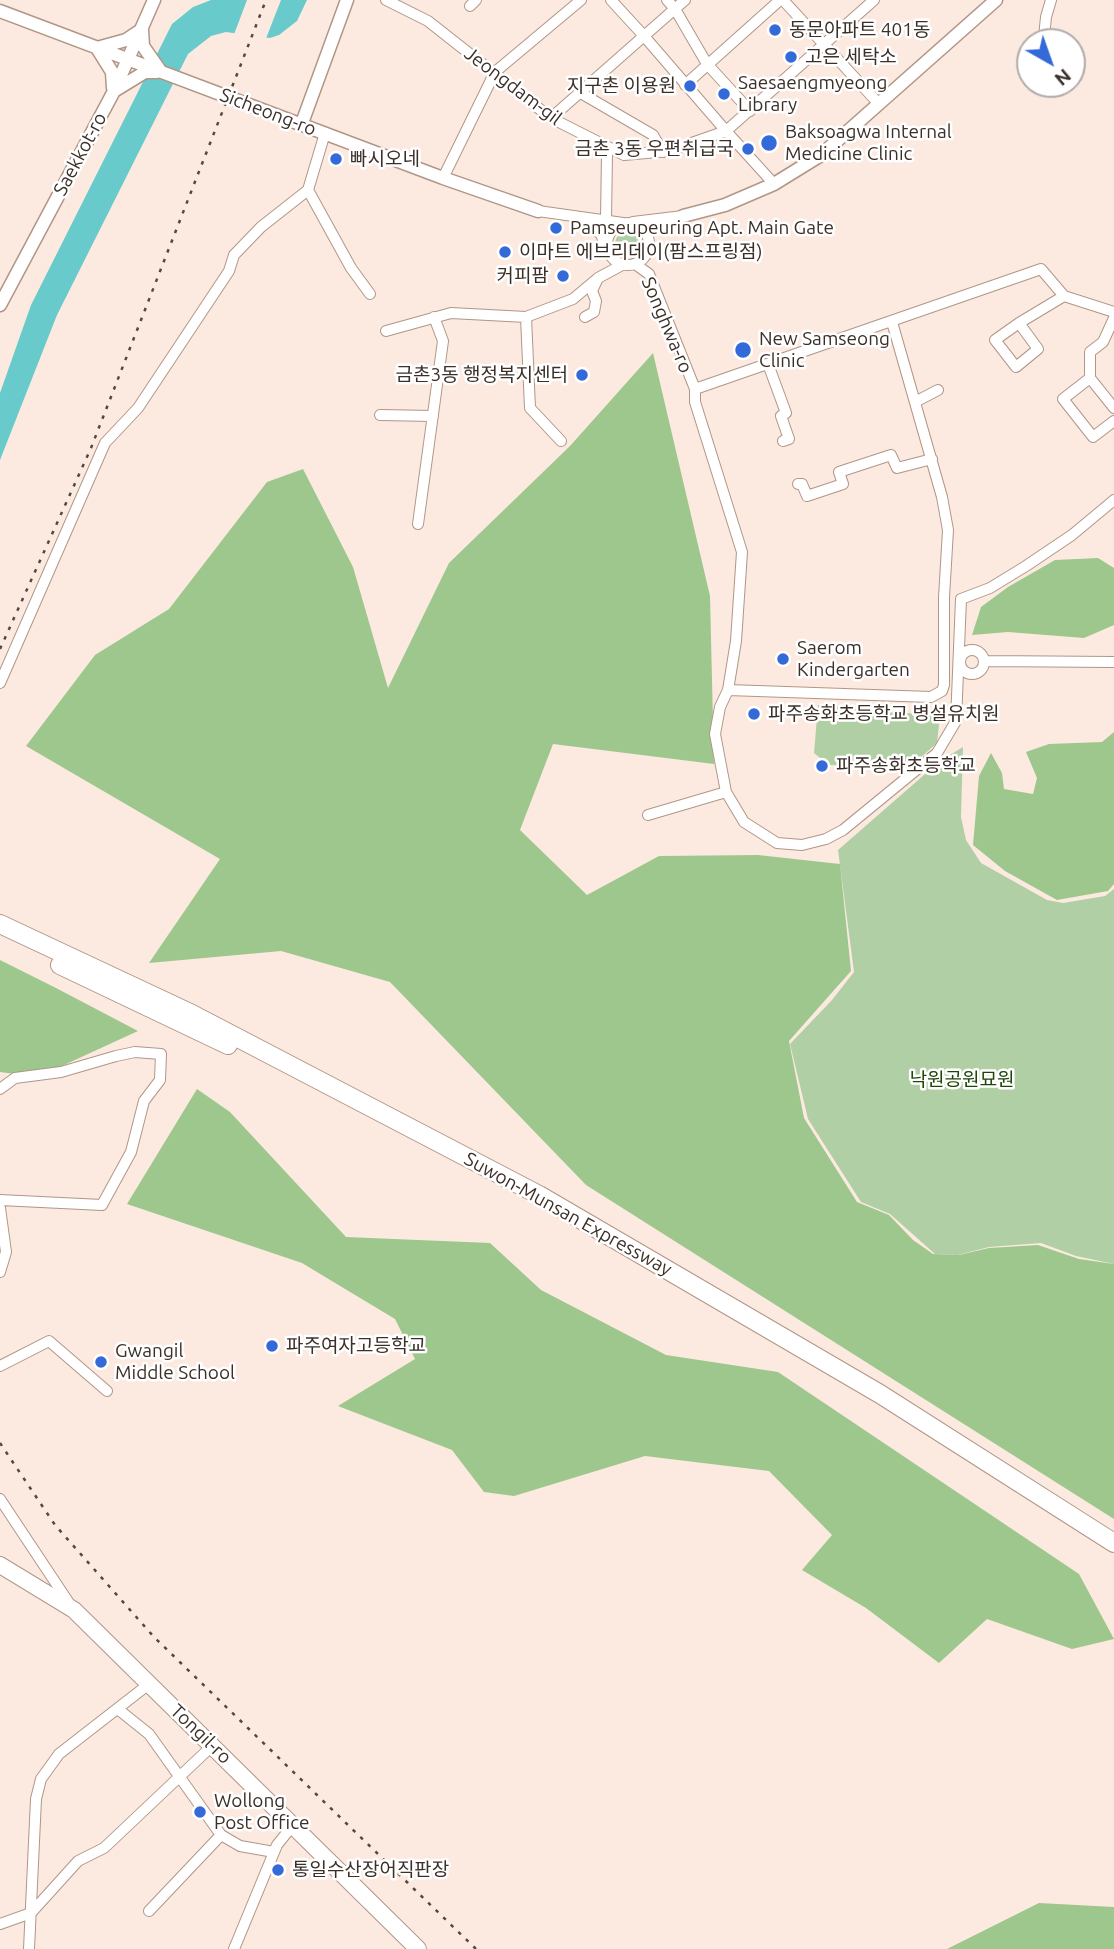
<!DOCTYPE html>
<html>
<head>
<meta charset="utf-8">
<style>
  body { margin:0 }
  #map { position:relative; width:1114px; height:1949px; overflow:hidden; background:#fceae0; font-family:Ubuntu,sans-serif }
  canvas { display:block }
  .north { position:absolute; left:1016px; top:28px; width:70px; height:70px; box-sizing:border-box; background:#fff; border:2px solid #b1aca9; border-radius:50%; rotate:140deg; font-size:19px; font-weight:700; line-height:28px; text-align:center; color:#3b3029 }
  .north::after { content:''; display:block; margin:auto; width:24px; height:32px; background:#3469d8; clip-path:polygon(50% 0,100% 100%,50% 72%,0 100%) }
</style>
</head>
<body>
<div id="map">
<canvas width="1114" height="1949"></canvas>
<div class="north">N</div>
</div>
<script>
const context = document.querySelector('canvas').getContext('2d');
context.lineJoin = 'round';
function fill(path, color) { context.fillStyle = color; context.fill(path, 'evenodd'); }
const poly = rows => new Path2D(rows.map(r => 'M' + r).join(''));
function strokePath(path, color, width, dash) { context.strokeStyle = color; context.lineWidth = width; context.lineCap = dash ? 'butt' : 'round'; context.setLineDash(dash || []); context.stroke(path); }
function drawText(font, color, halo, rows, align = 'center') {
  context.font = font + ' Ubuntu,"Noto Sans KR",sans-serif'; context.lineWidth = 5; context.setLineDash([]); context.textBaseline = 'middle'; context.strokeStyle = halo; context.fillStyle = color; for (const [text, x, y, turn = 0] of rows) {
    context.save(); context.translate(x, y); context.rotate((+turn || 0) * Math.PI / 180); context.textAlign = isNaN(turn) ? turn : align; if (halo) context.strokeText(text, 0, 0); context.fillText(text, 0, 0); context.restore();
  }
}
fill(poly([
  '615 244a12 12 0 1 1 24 0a12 12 0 1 1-24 0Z',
  [818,705,940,716,937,743,910,767,829,765,814,753],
  [963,747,961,817,966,840,981,863,1047,900,1063,903,1105,896,1114,889,1114,1264,1076,1256,1041,1243,989,1247,958,1255,935,1254,890,1214,861,1202,808,1119,790,1044,832,1000,854,972,838,850,940,761]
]), '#b1cfa5');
fill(poly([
  [653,353,710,596,714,764,553,744,520,830,587,895,659,856,758,855,840,864,851,971,789,1041,804,1118,857,1202,889,1215,913,1240,933,1254,959,1255,989,1248,1038,1245,1079,1259,1114,1264,1114,1519,586,1185,390,982,281,951,149,963,220,859,26,746,95,655,169,609,267,482,303,469,353,567,388,688,449,563,570,446],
  [1098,558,1114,568,1114,625,1084,638,1008,632,972,635,981,607,1008,587,1055,560],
  [1114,732,1114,884,1108,891,1057,900,1005,871,973,845,979,776,991,753,1002,773,1004,789,1033,794,1037,778,1026,752,1049,744,1102,742],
  [0,960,56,988,138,1031,38,1077,0,1072],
  [197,1089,230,1112,346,1237,490,1243,541,1290,666,1355,778,1372,1079,1574,1114,1639,1072,1649,987,1619,939,1663,866,1608,802,1570,832,1535,769,1471,645,1456,514,1496,484,1492,452,1450,338,1406,415,1359,395,1319,302,1263,127,1204],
  [1039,1903,1114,1907,1114,1949,947,1949]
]), '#9dc78c');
fill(poly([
  [211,0,307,0,297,21,279,35,270,38,226,32,211,36,188,54,57,315,0,460,0,393,31,305,172,24,193,7]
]), '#68cacb');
fill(poly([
  [247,0,281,0,265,41,233,37]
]), '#fceae0');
const minor = poly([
  [386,0,428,21,551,118,624,155,669,151,726,131,644,36,551,118],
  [611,0,644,36,685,0],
  [667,0,675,9,707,64,750,111],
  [783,0,879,104],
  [470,6,476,0],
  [1047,42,1044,37,1046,17,1051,0],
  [685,85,780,0],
  [579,92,653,135,663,152],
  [325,133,308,190,351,268,370,294],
  [443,178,495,72,581,0],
  [774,184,726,131,874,0],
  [538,211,623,223],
  [577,218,601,234,605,246],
  [606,219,607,153,610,148],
  [633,222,683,216],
  '607 244a21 21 0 1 1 42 0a21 21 0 1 1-42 0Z',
  [635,264,649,274,695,389],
  [1114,312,1064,296,1041,269,695,389,695,402,742,552,736,641,728,690,720,707,715,734,726,792,744,822,777,843,802,845,826,839,843,830,937,753,956,721,961,599,990,588,1026,566,1072,535,1114,500],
  [526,317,530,408,561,441],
  [585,317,594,312,596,301,592,291,598,278,622,265],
  [1019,323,1038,349,1016,367,995,340,1019,323,1064,296],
  [386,331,451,313,526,317,573,299,598,278],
  [768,364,786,413,781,416,789,439,783,441],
  [1090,378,1090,352,1103,342,1114,318],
  [915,402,938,390],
  [1114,408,1090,378,1063,399,1093,437,1114,421],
  [380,415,433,416],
  [798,484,802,484,807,496,843,484,839,472,891,455,897,468,932,459],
  [418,524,443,341,434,317],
  '960 662a12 12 0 1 1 24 0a12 12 0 1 1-24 0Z',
  [984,661,1114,662],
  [0,683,105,443,138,408,229,271,234,255,261,227,308,190],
  [728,690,931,697,942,691,944,685,944,597,948,530,942,497,892,322],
  [648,815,726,792],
  [0,1089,15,1078,61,1072,116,1056,135,1052,161,1054,160,1080,144,1101,131,1152,102,1205,0,1200],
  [0,1208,6,1252,0,1272],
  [0,1366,49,1341,107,1391],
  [0,1499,71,1606],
  [119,1710,149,1734,221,1835,240,1846,274,1852],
  [149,1911,221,1835],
  [0,1924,31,1913,78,1861,104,1848,213,1745],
  [29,1949,36,1799,41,1779,59,1754,149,1684],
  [234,1949,277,1845,293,1825]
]);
const tertiary = poly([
  [0,11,443,178,538,211],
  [142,30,143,46,159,69],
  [97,48,126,40,141,30],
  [97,48,112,72,113,88],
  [114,91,145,72,157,72],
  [302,123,347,0],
  [683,216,725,205,774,184,821,155,996,0],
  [0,305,114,91,154,0]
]);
const primary = poly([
  [0,1565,74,1610,418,1949]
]);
const motorway = poly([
  [0,924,192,1014,539,1195,880,1394,1114,1543],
  [60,965,228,1045]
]);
strokePath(minor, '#b19686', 12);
strokePath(tertiary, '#b19686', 15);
strokePath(primary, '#b19686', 18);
strokePath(motorway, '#b19686', 20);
strokePath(minor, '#fff', 10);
strokePath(tertiary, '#fff', 12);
strokePath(primary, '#fff', 16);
strokePath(motorway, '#fff', 18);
strokePath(poly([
  [0,649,91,448,266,0],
  [0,1443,55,1525,154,1637,476,1949]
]), '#534840', 2.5, [3.5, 7]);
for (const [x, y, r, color] of [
  [775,30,7,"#3469d8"],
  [791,57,7,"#3469d8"],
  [690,86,7,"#3469d8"],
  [724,94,7,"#3469d8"],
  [769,143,9,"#3469d8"],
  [748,149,7,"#3469d8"],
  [336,159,7,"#3469d8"],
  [556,228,7,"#3469d8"],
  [505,252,7,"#3469d8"],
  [563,276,7,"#3469d8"],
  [743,350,9,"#3469d8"],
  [582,375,7,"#3469d8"],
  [783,659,7,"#3469d8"],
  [754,714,7,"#3469d8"],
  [822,766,7,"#3469d8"],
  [272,1346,7,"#3469d8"],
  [101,1362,7,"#3469d8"],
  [200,1812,7,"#3469d8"],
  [278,1870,7,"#3469d8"]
]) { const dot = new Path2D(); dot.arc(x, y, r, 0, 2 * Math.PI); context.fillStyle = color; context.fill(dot); strokePath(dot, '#fff', 2.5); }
drawText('19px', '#3b3029', '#fff', [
  ["동문아파트 401동",789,30],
  ["고은 세탁소",805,57],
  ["Saesaengmyeong",738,83],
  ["Library",738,105],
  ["지구촌 이용원",676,86,"right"],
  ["Baksoagwa Internal",785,132],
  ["Medicine Clinic",785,154],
  ["금촌 3동 우편취급국",734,149,"right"],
  ["빠시오네",350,159],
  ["Pamseupeuring Apt. Main Gate",570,228],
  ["이마트 에브리데이(팜스프링점)",519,252],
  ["커피팜",549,276,"right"],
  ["New Samseong",759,339],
  ["Clinic",759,361],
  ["금촌3동 행정복지센터",568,375,"right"],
  ["Saerom",797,648],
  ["Kindergarten",797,670],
  ["파주송화초등학교 병설유치원",768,714],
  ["파주송화초등학교",836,766],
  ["파주여자고등학교",286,1346],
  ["Gwangil",115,1351],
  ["Middle School",115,1373],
  ["Wollong",214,1801],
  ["Post Office",214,1823],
  ["통일수산장어직판장",292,1870]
], 'left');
drawText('19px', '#3b3029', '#fff', [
  ["Jeongdam-gil",513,86,37],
  ["Sicheong-ro",268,112,21],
  ["Saekkot-ro",80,154,-62],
  ["Songhwa-ro",667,325,67],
  ["Suwon-Munsan Expressway",568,1214,29],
  ["Tongil-ro",201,1734,44]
]);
drawText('19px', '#1f4609', '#fff', [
  ["낙원공원묘원",962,1080]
]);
</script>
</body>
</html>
